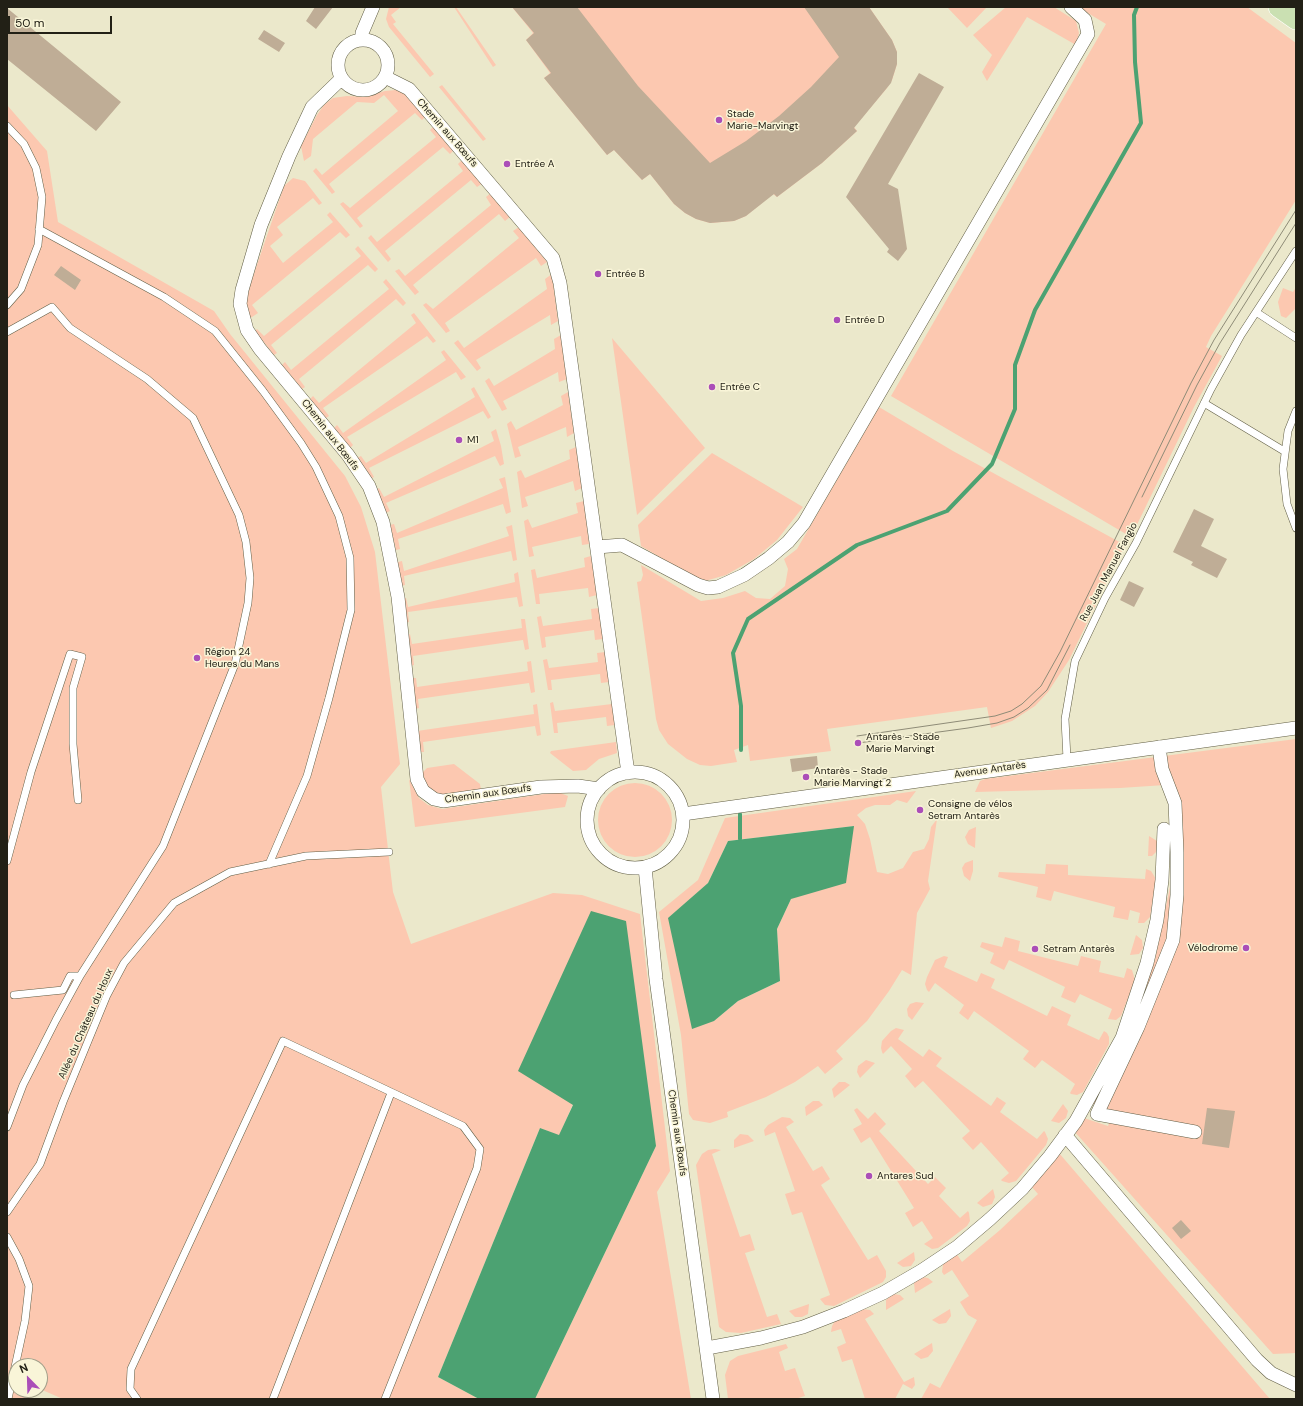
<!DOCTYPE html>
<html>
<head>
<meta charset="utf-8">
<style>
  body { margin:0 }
  #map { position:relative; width:1303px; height:1406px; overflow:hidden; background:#ebe8cb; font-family:"DM Sans",sans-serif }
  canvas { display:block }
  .frame { position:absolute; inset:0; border:8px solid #222016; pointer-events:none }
  .north { position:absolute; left:8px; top:1358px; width:40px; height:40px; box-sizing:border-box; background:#f9f5d8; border:1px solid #a3a08a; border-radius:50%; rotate:337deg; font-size:11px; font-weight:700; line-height:16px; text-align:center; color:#222016 }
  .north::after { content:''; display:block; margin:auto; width:14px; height:18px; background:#ab4eb8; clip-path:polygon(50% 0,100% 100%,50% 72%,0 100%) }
  .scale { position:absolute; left:8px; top:16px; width:104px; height:18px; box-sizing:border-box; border:2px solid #222016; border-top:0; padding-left:5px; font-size:12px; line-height:14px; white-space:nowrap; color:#222016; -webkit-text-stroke:3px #f9f5d8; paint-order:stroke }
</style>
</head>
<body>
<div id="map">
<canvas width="1303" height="1406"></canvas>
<div class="frame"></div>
<div class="north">N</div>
<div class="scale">50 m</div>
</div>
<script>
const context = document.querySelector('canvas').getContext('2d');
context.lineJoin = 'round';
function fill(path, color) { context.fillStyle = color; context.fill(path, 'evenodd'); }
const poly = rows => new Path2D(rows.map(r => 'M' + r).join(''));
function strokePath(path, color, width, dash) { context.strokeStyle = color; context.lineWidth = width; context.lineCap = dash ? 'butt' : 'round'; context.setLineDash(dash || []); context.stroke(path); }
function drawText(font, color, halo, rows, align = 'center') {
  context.font = font + ' "DM Sans",sans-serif'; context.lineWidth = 3; context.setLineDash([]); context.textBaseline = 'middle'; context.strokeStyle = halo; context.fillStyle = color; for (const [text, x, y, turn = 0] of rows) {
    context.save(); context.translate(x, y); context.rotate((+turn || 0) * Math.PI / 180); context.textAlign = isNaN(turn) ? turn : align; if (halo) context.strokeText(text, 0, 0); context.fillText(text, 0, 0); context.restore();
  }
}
fill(poly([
  [389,7,401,7,391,15,396,22,393,24,434,74,430,77,389,27,386,19],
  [454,7,456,7,496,65,493,67],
  [512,7,869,7,892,40,897,52,897,64,892,80,887,88,854,127,857,131,822,163,777,197,773,194,746,216,734,221,710,223,696,219,685,213,674,204,650,174,642,180,614,150,607,155,544,78,550,73,526,40,533,33],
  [947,7,987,7,967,28],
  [1006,7,1054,7,1076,21,1079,33,1076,45,1027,17,987,81,982,72,992,55,973,35],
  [1078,7,1247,7,1296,43,1296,200,1211,336,1206,347,1222,356,1194,407,1131,537,891,396,1106,24],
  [442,85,486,139,483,141,439,87],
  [396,90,405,93,427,115,422,120,415,113,329,184,335,192,332,194,313,171,316,168,322,175,398,111,384,95,374,103,357,102,313,139,311,156,304,161,301,146,317,115,324,105,333,98,347,96,366,97,385,91],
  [7,105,47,151,58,222,214,311,230,334,345,476,361,507,375,552,400,764,381,787,390,867,393,892,411,944,553,893,582,895,640,914,670,1171,657,1192,691,1399,535,1399,656,1146,573,1104,559,1136,540,1128,438,1377,479,1399,63,1399,40,1389,40,1366,16,1366,16,1390,34,1390,31,1399,7,1399],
  [435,125,455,149,450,154,443,147,357,218,363,226,360,228,340,204,343,202,350,208,436,137,430,130],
  [463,159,483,183,477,187,471,180,385,251,391,259,388,262,368,238,371,235,377,242,463,171,458,164],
  [293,178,305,181,322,203,319,205,313,198,277,227,283,235,270,246,283,263,333,222,327,215,330,212,350,235,346,238,340,232,252,305,258,313,249,319,246,304,248,291,284,186],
  [491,193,511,216,505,221,499,214,413,285,419,292,415,295,395,271,399,269,405,276,491,205,486,197],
  [519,227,547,262,541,266,536,258,445,323,450,331,446,333,423,305,426,303,433,309,519,238,513,231],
  [358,246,378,269,375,272,368,265,271,345,277,353,274,355,255,331,257,329,264,336,361,256,355,249],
  [552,274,558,321,551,325,550,315,476,360,481,368,477,371,454,343,458,340,464,348,547,289,545,279],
  [386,279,406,303,403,306,396,299,299,379,305,387,302,389,282,365,285,362,291,370,389,289,383,282],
  [1296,287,1296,308,1286,318,1281,316,1278,302,1283,288,1293,292],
  [414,313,436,341,433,343,427,336,323,408,329,416,326,418,310,399,313,396,319,403,416,323,411,315],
  [561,335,567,379,559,382,558,372,503,401,507,409,502,411,485,381,489,378,494,386,555,349,554,339],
  [612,338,705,448,637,515],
  [444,350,466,377,461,380,456,372,347,437,353,445,350,448,334,428,337,425,343,433,446,360,441,352],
  [474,387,491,417,488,419,483,411,369,468,374,477,370,479,357,458,361,456,366,463,475,397,471,389],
  [568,392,574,433,567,437,566,427,518,447,521,456,515,458,507,424,511,421,516,430,563,405,561,396],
  [879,407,953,451,1125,545,1069,660,1048,692,1035,706,1012,721,991,728,987,707,827,729,831,751,750,761,748,745,734,750,737,762,711,766,700,765,687,759,668,744,659,730,656,719,637,582,641,581,643,575,641,565,701,601,723,598,745,591,756,598,770,599,785,586,788,569,784,559,797,549],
  [496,429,501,446,504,464,500,466,495,456,386,503,390,511,386,513,376,490,379,488,384,497,494,441,491,432],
  [576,447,582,488,575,491,573,481,525,497,528,506,522,508,517,472,521,470,525,478,570,459,569,450],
  [712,453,803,507,777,540,754,559,726,575,705,581,690,575,641,546,638,525],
  [505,477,511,512,506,514,503,504,398,539,400,549,396,550,390,525,394,524,397,533,503,488,499,479],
  [584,501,589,544,582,545,581,536,532,547,534,556,529,557,524,521,528,519,532,528,578,513,576,503],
  [512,525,517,560,513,561,511,551,404,576,405,585,401,586,398,562,402,561,404,571,509,536,506,527],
  [591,556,597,595,589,597,588,588,539,594,540,604,536,604,531,570,535,569,537,578,585,567,584,558],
  [518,572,523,606,519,607,517,597,408,612,409,622,405,623,403,598,406,598,408,607,515,582,514,574],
  [599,608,603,639,595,640,594,630,545,637,546,647,542,648,537,617,541,616,543,626,592,619,591,609],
  [521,619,525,619,529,649,525,650,523,640,413,656,414,665,410,666,407,635,410,634,412,644,522,628],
  [605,652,609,682,601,683,600,674,551,680,552,690,548,690,543,660,547,659,549,668,598,662,597,653],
  [531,661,535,692,531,693,529,683,418,699,419,708,415,709,411,678,416,678,417,687,528,671,527,662],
  [553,702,555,711,612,704,615,725,607,726,606,717,557,723,558,733,554,733,550,703],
  [537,704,541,735,537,736,535,726,423,742,424,752,420,752,417,731,534,714,533,705],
  [1296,739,1296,1353,1273,1354,1074,1131,1084,1118,1108,1126,1114,1111,1093,1104,1155,960,1173,872,1173,811,1165,785,1120,788,975,792,980,781,985,779],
  [616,742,617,753,599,759,586,770,573,771,550,753,551,751],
  [454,764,480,784,481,790,445,795,436,793,428,789,422,773,427,768],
  [409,779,419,798,428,805,442,809,558,792,568,796,565,807,415,827],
  '598 820a37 37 0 1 1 74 0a37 37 0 1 1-74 0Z',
  [916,791,907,803,897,800,890,805,875,805,866,808,857,815,865,824,870,839,877,872,888,874,903,868,913,852,924,849,929,839,931,827,937,819,928,881,930,889,917,913,911,975,902,970,889,991,867,1021,836,1051,843,1059,825,1074,818,1066,795,1082,766,1097,727,1112,728,1117,710,1123,693,1120,689,1114,681,1035,659,912,698,880,725,818],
  [854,826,791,899,777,929,780,981,738,1001,714,1021,669,918,708,883,728,841],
  [976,827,975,848,968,844,965,837,969,830],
  [1149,836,1157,841,1158,850,1152,856,1148,856],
  [973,860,973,871,970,881,964,876,962,868,965,863],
  [1046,864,1068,865,1068,875,1145,879,1146,869,1151,871,1156,879,1150,917,1144,923,1138,923,1140,913,1130,910,1128,920,1113,917,1115,907,1054,891,1051,901,1036,897,1038,887,998,877,999,872,1045,874],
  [1136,935,1142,940,1143,948,1139,954,1130,955],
  [1005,937,1020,941,1018,951,1078,966,1081,956,1101,961,1099,972,1124,978,1127,968,1132,970,1135,980,1121,1016,1116,1020,1108,1019,1112,1009,1080,994,1075,1003,1061,997,1065,987,1009,960,1004,970,990,963,994,953,980,947,982,942,1002,947],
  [944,956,948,957,944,967,977,982,981,973,995,979,991,988,1047,1016,1052,1006,1071,1015,1067,1025,1099,1040,1104,1031,1107,1033,1109,1037,1109,1044,1083,1092,1077,1095,1071,1094,1070,1093,1075,1084,1042,1060,1035,1068,1023,1059,1029,1051,974,1011,968,1020,959,1013,964,1005,935,983,929,992,927,990,925,984,927,977,935,960],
  [916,1002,924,1003,912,1020,908,1016,907,1009,910,1004],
  [896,1028,904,1030,898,1039,923,1057,929,1049,942,1058,936,1066,991,1106,997,1097,1006,1103,1000,1112,1037,1139,1044,1131,1045,1132,1048,1139,1046,1145,1016,1181,1009,1183,1002,1181,1001,1180,1009,1173,981,1142,973,1150,962,1138,970,1131,923,1081,915,1088,905,1076,912,1069,891,1046,883,1054,882,1052,881,1048,882,1041,891,1031],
  [866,1060,875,1063,860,1078,857,1072,858,1066],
  [839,1082,845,1082,850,1085,834,1098,832,1089],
  [813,1101,819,1101,823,1105,806,1116,805,1107],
  [1063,1104,1068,1111,1066,1118,1059,1123,1051,1121],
  [857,1108,868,1119,875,1112,886,1124,879,1131,928,1184,935,1177,946,1188,939,1196,960,1218,968,1211,969,1213,970,1221,967,1226,938,1248,932,1249,924,1244,933,1238,922,1221,913,1227,905,1213,914,1208,870,1137,861,1143,853,1129,862,1124,854,1110],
  [782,1117,790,1118,794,1122,786,1127,813,1171,822,1166,830,1179,821,1185,868,1260,877,1255,886,1271,886,1277,883,1282,834,1306,825,1305,820,1299,830,1295,802,1212,792,1215,785,1194,795,1191,775,1132,765,1136,764,1130,768,1125],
  [740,1134,748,1135,754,1141,734,1148,734,1140],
  [715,1149,721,1150,712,1154,740,1237,750,1234,755,1250,745,1253,767,1317,777,1314,781,1324,741,1333,726,1332,719,1327,696,1165,702,1154,708,1150],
  [1059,1153,1270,1399,921,1399,930,1383,940,1388,977,1320,968,1315,960,1302,969,1296,952,1270,944,1275,942,1272,943,1264,956,1253,962,1262,1000,1230,1038,1194,1031,1186],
  [993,1189,995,1197,992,1204,983,1207,977,1203],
  [914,1252,915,1260,911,1266,903,1267,897,1263],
  [922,1277,928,1278,933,1282,915,1293,914,1283],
  [893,1294,900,1295,904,1299,886,1310,886,1300],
  [809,1304,808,1314,802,1317,795,1317,789,1311],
  [862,1309,870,1310,874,1314,865,1319,904,1382,914,1377,915,1385,912,1389,903,1384,895,1399,865,1399,852,1359,842,1362,837,1347,846,1343,841,1329,831,1332,832,1326,835,1321],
  [950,1309,951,1316,946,1323,939,1324,932,1320],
  [932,1343,933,1351,928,1357,921,1359,914,1354],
  [786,1344,788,1348,779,1352,785,1371,795,1368,805,1396,795,1399,728,1399,725,1375,730,1361,738,1356]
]), '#fcc8b0');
fill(poly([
  [854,826,846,883,791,899,777,929,780,981,738,1001,714,1021,692,1029,668,918,708,883,728,841],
  [591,911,626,921,656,1146,535,1399,479,1399,438,1377,540,1128,559,1135,573,1105,518,1071]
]), '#4ca272');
strokePath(poly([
  [741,750,741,706,733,653,748,619,857,545,947,511,992,464,1015,409,1015,365,1035,310,1141,123,1135,62,1134,15,1137,7],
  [740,839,740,814]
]), '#4ca272', 4);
fill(poly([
  [315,7,333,7,316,29,306,21],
  [512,7,577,7,638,86,710,163,746,141,779,116,811,87,839,57,804,7,869,7,892,40,897,52,897,64,891,83,854,128,857,131,822,163,777,197,774,194,746,216,734,221,710,223,696,219,685,213,674,204,650,174,642,180,614,150,607,155,544,78,551,73,526,40,534,33],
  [7,8,121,102,96,131,7,59],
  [264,30,285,43,279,52,258,39],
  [919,73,944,87,888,184,898,189,907,249,898,261,887,252,889,249,846,197],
  [61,266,81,280,75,290,54,275],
  [1194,509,1214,519,1201,546,1227,559,1217,578,1191,565,1193,562,1173,552],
  [1129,581,1144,588,1134,607,1120,600],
  [817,756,818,768,792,772,790,759],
  [1207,1108,1235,1111,1229,1148,1202,1144],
  [1181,1220,1191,1231,1181,1239,1172,1228]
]), '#bfad96');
const lane = poly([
  [7,126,24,144,36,168,42,197,38,245,21,289,7,305],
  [39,229,164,297,215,331,263,391,301,443,316,467,339,516,350,558,351,610,329,698,307,776,269,864],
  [1256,312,1296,338],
  [7,332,52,307,70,328,147,379,193,418,239,515,246,542,250,578,248,603,235,664,163,846,80,976,56,1020,23,1085,7,1127],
  [1204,403,1284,451],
  [1296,411,1288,431,1283,469,1287,504,1296,528],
  [1067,759,1065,719,1075,661,1105,598,1136,543,1211,389,1241,335,1296,251],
  [7,861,31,772,70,654,82,657,73,688,73,744,78,800],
  [14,995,63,990,70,976,80,976],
  [7,1212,40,1164,63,1102,107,995,124,963,174,903,230,872,306,856,389,852],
  [7,1237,19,1259,29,1286,25,1321,8,1399],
  [137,1399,130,1389,131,1369,283,1041,463,1126,480,1149,477,1168,385,1399],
  [273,1399,391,1093]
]);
const street = poly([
  '338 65a25 25 0 1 1 50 0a25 25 0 1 1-50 0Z',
  [362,40,362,33,373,7],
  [385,77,409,89,553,258,560,283,628,773],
  [341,79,312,107,289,156,261,225,242,290,240,304,247,330,260,349,348,455,369,486,383,522,398,597,417,779,423,791,434,799,443,801,541,787,578,786,599,789],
  [597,547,622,545,698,585,708,588,718,587,744,575,769,558,788,542,804,523,1088,34,1085,20,1071,7],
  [1159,747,1162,769,1175,803,1177,852,1177,895,1173,940,1138,1027,1097,1114,1195,1132],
  '587 820a48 48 0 1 1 96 0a48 48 0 1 1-96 0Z',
  [683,814,1296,728],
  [645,867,656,979,713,1399],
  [1065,1135,1257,1360,1271,1373,1296,1385],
  [707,1348,761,1338,803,1327,844,1311,883,1293,921,1271,957,1247,990,1219,1022,1189,1050,1156,1076,1121,1122,1038,1147,963,1157,920,1162,880,1164,829]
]);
const primary = poly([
  [1279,7,1296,19]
]);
strokePath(lane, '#615e45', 8);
strokePath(street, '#615e45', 14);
strokePath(primary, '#fff', 22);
strokePath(lane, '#fff', 7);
strokePath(street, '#fff', 13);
strokePath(primary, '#cae0b2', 21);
strokePath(poly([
  [1142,497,1197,385,1220,343,1296,223],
  [857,736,995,716,1011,711,1022,704,1041,686,1060,652,1191,383,1214,340,1296,210],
  [858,743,968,728,997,723,1014,717,1028,708,1047,690,1070,645]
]), '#8e8b77', 1);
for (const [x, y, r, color] of [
  [719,120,4,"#ab4eb8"],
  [507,164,4,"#ab4eb8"],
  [598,274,4,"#ab4eb8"],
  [837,320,4,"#ab4eb8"],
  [712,387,4,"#ab4eb8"],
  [459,440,4,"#ab4eb8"],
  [197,658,4,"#ab4eb8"],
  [858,743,4,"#ab4eb8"],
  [806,777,4,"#ab4eb8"],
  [920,810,4,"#ab4eb8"],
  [1246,948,4,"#ab4eb8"],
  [1035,949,4,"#ab4eb8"],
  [869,1176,4,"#ab4eb8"]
]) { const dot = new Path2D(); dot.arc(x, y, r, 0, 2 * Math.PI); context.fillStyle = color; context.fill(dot); strokePath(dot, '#f9f5d8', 1.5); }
drawText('10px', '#222016', '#f9f5d8', [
  ["Stade",727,114],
  ["Marie-Marvingt",727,126],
  ["Entrée A",515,164],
  ["Entrée B",606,274],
  ["Entrée D",845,320],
  ["Entrée C",720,387],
  ["M1",467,440],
  ["Région 24",205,652],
  ["Heures du Mans",205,664],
  ["Antarès - Stade",866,737],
  ["Marie Marvingt",866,749],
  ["Antarès - Stade",814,771],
  ["Marie Marvingt 2",814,783],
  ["Consigne de vélos",928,804],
  ["Setram Antarès",928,816],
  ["Vélodrome",1238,948,"right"],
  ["Setram Antarès",1043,949],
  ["Antares Sud",877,1176]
], 'left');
drawText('10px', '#222016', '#f9f5d8', [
  ["Chemin aux Bœufs",447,133,49],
  ["Chemin aux Bœufs",330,435,52],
  ["Rue Juan Manuel Fangio",1109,572,-62],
  ["Avenue Antarès",990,770,-8],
  ["Chemin aux Bœufs",488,794,-8],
  ["Allée du Château du Houx",86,1024,-66],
  ["Chemin aux Bœufs",677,1133,82]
]);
</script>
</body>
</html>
